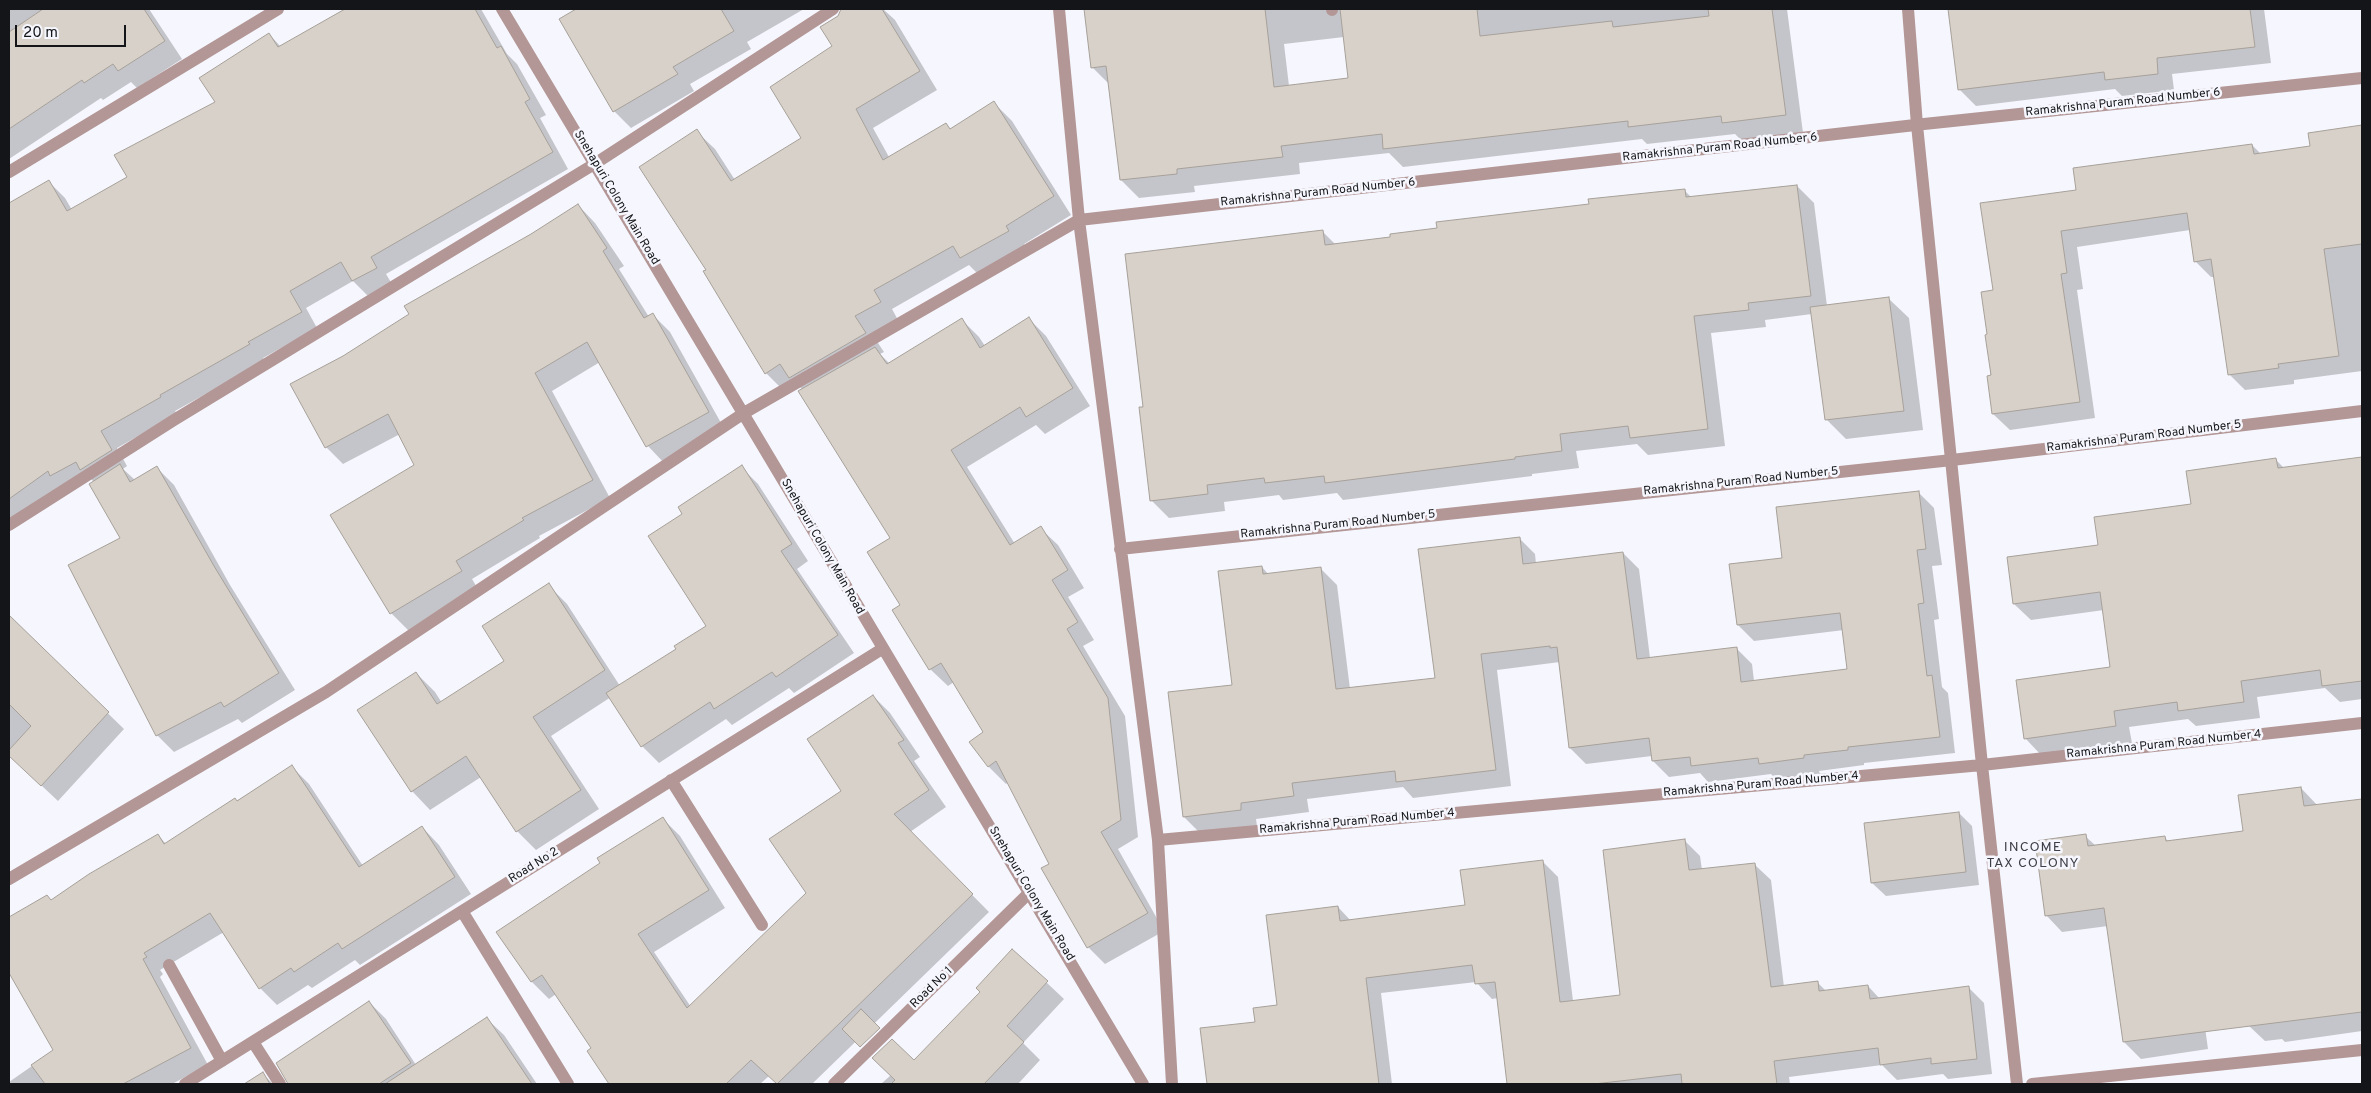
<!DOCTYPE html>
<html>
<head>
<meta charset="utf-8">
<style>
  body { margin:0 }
  #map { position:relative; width:2371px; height:1093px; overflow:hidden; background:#f6f7fe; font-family:Overpass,sans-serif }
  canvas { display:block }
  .frame { position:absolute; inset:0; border:10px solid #141518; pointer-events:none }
  .scale { position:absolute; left:15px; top:25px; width:111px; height:22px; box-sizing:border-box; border:2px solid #141518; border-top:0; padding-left:6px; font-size:15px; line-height:18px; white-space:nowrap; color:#141518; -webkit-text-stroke:4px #f6f7fe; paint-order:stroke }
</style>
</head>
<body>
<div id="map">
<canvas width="2371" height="1093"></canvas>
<div class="frame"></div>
<div class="scale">20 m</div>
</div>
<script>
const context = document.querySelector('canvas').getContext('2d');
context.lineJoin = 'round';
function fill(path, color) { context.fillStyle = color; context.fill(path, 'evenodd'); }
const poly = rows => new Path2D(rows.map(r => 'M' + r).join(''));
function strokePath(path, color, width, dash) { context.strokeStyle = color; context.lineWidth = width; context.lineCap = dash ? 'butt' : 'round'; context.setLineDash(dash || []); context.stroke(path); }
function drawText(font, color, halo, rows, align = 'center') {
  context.font = font + ' Overpass,sans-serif'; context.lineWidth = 5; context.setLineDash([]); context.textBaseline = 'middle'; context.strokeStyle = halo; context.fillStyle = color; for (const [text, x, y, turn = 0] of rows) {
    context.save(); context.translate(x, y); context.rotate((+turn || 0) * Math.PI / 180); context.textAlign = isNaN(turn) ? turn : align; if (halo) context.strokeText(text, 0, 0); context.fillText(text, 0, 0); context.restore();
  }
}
fill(poly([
  [9,9,149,9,182,59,137,88,131,82,103,100,101,98,9,159],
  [349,9,481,9,507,54,517,64,546,115,540,118,568,169,386,274,392,284,369,297,353,281,306,308,317,328,263,358,265,361,175,411,177,414,117,448,127,466,123,469,135,480,157,468,174,485,230,585,295,690,242,723,238,719,174,752,157,735,122,539,94,482,91,479,9,527,9,205,49,182,65,198,72,210,129,178,216,102,269,34,281,47],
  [579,9,804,9,747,42,751,49,690,84,694,91,631,128,614,111,560,19],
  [864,9,883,9,895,20,937,90,873,128,889,157,946,125,951,129,994,103,1012,121,1071,215,1024,244,1027,249,979,275,969,265,892,309,898,320,872,334,884,352,880,354,890,364,962,320,979,337,985,346,1029,319,1046,336,1090,406,1045,434,1036,425,967,467,1015,544,1040,528,1058,545,1084,588,1068,597,1094,640,1083,646,1125,716,1138,837,1118,849,1164,931,1105,964,1088,947,1050,865,1008,782,1006,784,989,767,971,743,985,733,954,682,948,686,930,669,891,539,803,390,797,384,784,391,766,373,708,270,696,131,715,149,735,180,803,138,833,46,825,32],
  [1085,9,1787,9,1803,133,1741,140,1735,134,1647,144,1642,139,1403,167,1389,153,1299,163,1300,174,1194,186,1195,192,1139,198,1121,180,1109,84,1092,67],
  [1344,37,1349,80,1289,86,1284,44],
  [1949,9,2264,9,2271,63,2172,74,2174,90,2122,96,2115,89,1976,106,1959,89],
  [2361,127,2362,371,2294,380,2294,384,2245,390,2229,374,2215,277,2211,277,2195,261,2190,230,2077,247,2083,289,2077,290,2095,418,2010,430,1993,414,1988,335,1994,291,2078,191,2252,145,2261,154,2312,147],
  [1797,186,1814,203,1827,306,1889,299,1909,318,1923,430,1846,439,1826,419,1812,314,1765,320,1766,327,1711,333,1725,446,1648,455,1637,444,1576,451,1579,468,1532,474,1532,476,1343,500,1337,493,1283,500,1279,495,1224,502,1225,511,1169,518,1151,500,1145,408,1323,232,1336,245,1392,238,1438,229,1684,190,1692,198],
  [578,205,595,223,624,266,619,269,649,317,653,315,670,332,725,430,665,464,648,446,600,362,552,391,610,498,539,536,540,538,472,579,478,589,409,631,391,613,332,516,416,465,400,434,343,464,326,447,344,357],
  [2362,458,2362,699,2340,702,2325,688,2257,697,2260,718,2196,726,2188,719,2129,727,2132,743,2041,755,2025,738,2112,668,2104,610,2031,620,2014,604,2100,546,2193,505,2276,460,2284,468],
  [741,467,758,484,808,561,797,569,854,653,794,693,789,688,732,725,726,719,659,763,642,746,611,697,551,736,599,809,536,850,517,831,481,777,430,810,412,791,416,673,435,692,442,703,506,661,548,585,567,604,620,686,677,649,707,626,684,514],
  [1918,492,1934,508,1942,565,1932,566,1939,619,1934,620,1942,687,1948,693,1955,753,1864,763,1864,765,1819,771,1820,774,1776,779,1771,774,1708,782,1700,773,1669,777,1653,761,1652,756,1586,764,1570,748,1560,662,1497,670,1511,786,1413,798,1403,787,1307,799,1309,812,1256,819,1257,826,1200,833,1184,817,1234,686,1262,567,1269,575,1321,569,1337,585,1350,689,1436,679,1519,538,1535,554,1536,564,1623,553,1639,569,1650,658,1736,648,1752,664,1754,681,1848,670,1844,630,1754,641,1738,625,1783,559],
  [9,617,124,729,58,801,9,755],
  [873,696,890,713,920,757,914,761,946,807,910,832,989,912,812,1084,777,1084,769,1076,760,1084,611,1084,589,1051,593,1048,556,994,549,999,532,982,498,932,602,863,663,819,680,836,725,908,654,952,691,1007,808,893],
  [292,767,309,784,363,866,422,827,439,845,471,894,360,965,355,960,312,988,308,985,277,1005,260,988,224,932,160,970,163,974,160,977,208,1065,172,1084,9,1084,9,1082,55,1050,9,970,9,920,31,941,158,835,166,844],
  [2301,788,2318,806,2362,800,2362,1031,2285,1042,2282,1039,2265,1041,2248,1025,2194,947,2208,1049,2141,1059,2124,1042,2108,926,2062,932,2046,915,2085,836,2096,846,2165,838,2169,842,2245,832],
  [1959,813,1972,826,1979,885,1886,896,1872,883],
  [1684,840,1700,856,1702,870,1755,865,1771,880,1784,987,1818,983,1826,991,1868,986,1880,999,1968,987,1984,1003,1992,1074,1948,1079,1943,1074,1897,1080,1882,1065,1789,1077,1790,1084,1509,1084,1498,998,1492,999,1476,982,1381,993,1392,1084,1208,1084,1201,1029,1256,1023,1278,1006,1338,907,1351,921,1466,907,1542,861,1558,877,1573,1001,1622,996],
  [1012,950,1064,999,1023,1043,1040,1060,1018,1084,881,1084,891,1075,914,1062,981,992],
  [369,1002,386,1019,416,1065,486,1018,504,1035,537,1084,289,1084],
  [262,1073,273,1084,246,1084]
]), '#0003');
const building = poly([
  [43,9,144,9,165,41,118,71,113,64,84,83,82,80,9,129,9,32,43,9],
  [345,9,475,9,497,48,501,46,530,99,525,102,553,152,371,257,377,268,352,281,341,262,290,291,302,312,248,342,250,344,160,395,161,397,101,431,112,450,80,470,76,462,50,476,48,471,9,499,9,203,49,180,67,211,127,177,114,155,215,102,199,78,269,33,278,47,345,9],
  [576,9,721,9,734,31,673,67,678,74,613,112,559,19,576,9],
  [841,9,882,9,920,71,856,109,883,160,946,123,950,129,994,101,1054,196,1006,226,1009,231,960,258,953,246,874,290,881,302,855,316,866,333,789,378,780,364,765,374,703,271,706,270,639,167,697,129,731,181,801,138,770,87,832,46,820,27,838,16,841,9],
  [1084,9,1265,9,1274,87,1348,78,1340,9,1477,9,1480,36,1612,21,1613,27,1709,16,1708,9,1772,9,1786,115,1722,123,1721,116,1628,127,1628,121,1383,149,1382,134,1281,146,1283,157,1177,169,1177,174,1120,180,1106,66,1091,68,1084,9],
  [1948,9,2250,9,2255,47,2157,58,2158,74,2105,80,2104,72,1958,90,1948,9],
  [2362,125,2362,244,2324,249,2339,356,2278,364,2279,368,2228,375,2211,259,2194,262,2187,213,2061,231,2067,273,2061,274,2080,402,1992,414,1987,376,1991,375,1985,335,1987,334,1981,292,1993,290,1980,203,2076,190,2073,168,2252,144,2254,154,2310,146,2308,133,2362,125],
  [1797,185,1811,296,1748,303,1749,310,1694,316,1708,429,1630,438,1628,426,1560,434,1562,451,1515,457,1515,459,1325,483,1324,476,1265,483,1264,478,1207,485,1208,494,1150,501,1139,407,1143,407,1125,254,1323,230,1325,245,1390,237,1390,234,1437,228,1436,222,1589,204,1588,199,1685,189,1686,197,1797,185],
  [578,204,607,248,603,251,644,318,653,313,709,412,646,447,587,342,535,373,593,480,522,518,524,520,456,561,462,571,390,614,330,515,414,465,388,414,325,448,290,384,343,356,409,314,404,306,531,234,578,204],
  [1889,297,1904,411,1825,420,1810,307,1889,297],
  [1029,317,1073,388,1026,417,1020,407,951,450,1010,545,1041,526,1068,570,1052,580,1078,622,1067,629,1108,698,1121,820,1101,832,1148,913,1087,948,1041,868,1049,864,996,761,988,767,969,742,983,732,941,663,929,670,892,610,900,605,867,552,890,538,798,391,875,347,887,364,962,318,980,348,1029,317],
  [2362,457,2362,681,2322,686,2320,670,2241,681,2244,702,2178,711,2177,702,2114,711,2116,726,2024,739,2016,680,2110,667,2100,592,2013,604,2007,557,2098,545,2094,517,2191,504,2186,471,2276,458,2278,468,2362,457],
  [120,464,130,482,157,466,214,566,279,673,224,707,221,702,156,736,68,565,120,538,89,484,120,464],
  [742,465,792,544,781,551,838,635,776,677,772,672,714,709,710,702,641,747,606,693,676,649,674,646,706,626,648,536,682,514,678,507,742,465],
  [1919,491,1926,549,1917,550,1924,603,1918,604,1927,676,1932,675,1940,737,1848,747,1848,750,1804,755,1804,758,1759,764,1758,758,1691,766,1690,757,1652,761,1649,738,1569,748,1557,647,1550,648,1550,646,1481,654,1496,770,1396,782,1395,771,1292,783,1294,796,1241,803,1241,810,1183,817,1168,692,1232,685,1218,571,1262,566,1263,574,1321,567,1336,689,1435,678,1418,549,1520,537,1523,564,1623,552,1637,659,1737,647,1741,682,1847,669,1840,613,1737,625,1729,564,1782,558,1776,507,1919,491],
  [549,583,605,670,533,717,581,790,516,832,466,756,411,792,357,710,416,672,437,704,504,661,482,626,549,583],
  [9,615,109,712,41,786,9,756,9,750,31,726,9,704,9,615],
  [873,695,904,740,898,743,929,790,894,814,973,894,777,1084,751,1060,726,1084,609,1084,587,1051,591,1048,542,975,531,982,496,932,600,863,597,858,663,817,709,890,638,934,687,1008,806,893,769,839,841,791,807,739,873,695],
  [292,765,359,867,422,826,455,877,342,949,338,943,294,972,291,968,259,989,210,913,144,953,147,957,143,959,191,1048,123,1084,45,1084,31,1065,53,1050,9,973,9,917,47,895,51,900,89,874,158,834,164,844,235,798,237,801,292,765],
  [2301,787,2304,806,2362,799,2362,1012,2123,1042,2104,908,2045,916,2035,841,2086,834,2088,846,2165,836,2166,841,2243,831,2238,795,2301,787],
  [1959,812,1966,872,1871,883,1864,823,1959,812],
  [1685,839,1689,870,1755,863,1771,987,1818,981,1819,991,1868,985,1870,999,1969,986,1977,1059,1931,1064,1931,1058,1880,1065,1878,1048,1774,1061,1777,1084,1682,1084,1681,1074,1594,1084,1507,1084,1495,982,1475,984,1472,965,1366,978,1379,1084,1207,1084,1200,1028,1255,1022,1253,1008,1277,1005,1266,915,1338,906,1340,921,1465,905,1460,870,1543,860,1560,1002,1620,995,1603,850,1685,839],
  [1012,949,1048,981,1007,1026,1024,1042,984,1084,891,1084,895,1080,872,1058,892,1039,914,1060,980,992,976,988,1012,949],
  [369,1001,411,1063,379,1084,288,1084,276,1063,369,1001],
  [861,1009,880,1028,860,1047,842,1029,861,1009],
  [487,1017,532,1084,385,1084,487,1017],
  [263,1072,270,1084,244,1084,263,1072]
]);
fill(building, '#d8d1ca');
strokePath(building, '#a6a099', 1);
strokePath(poly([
  [502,9,1143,1084],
  [1059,9,1079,220,1158,840,1172,1084],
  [1332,9,1332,10],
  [1908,9,1917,125,1982,765,2017,1084],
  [9,172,278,9],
  [9,525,174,420,596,163,833,9],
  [1120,549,1952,460,2362,411],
  [671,780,762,925],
  [1158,840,1982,765,2362,723],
  [9,879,326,692,744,413,1079,220,1924,124,2362,78],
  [462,911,568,1084],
  [169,965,222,1061],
  [253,1042,280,1084],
  [185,1084,882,649],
  [834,1084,1030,892],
  [2032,1084,2362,1050]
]), '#b39696', 12);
drawText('12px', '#141518', '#f6f7fe', [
  ["Ramakrishna Puram Road Number 6",2123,103,-6],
  ["Ramakrishna Puram Road Number 6",1720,148,-6],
  ["Ramakrishna Puram Road Number 6",1318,193,-6],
  ["Snehapuri Colony Main Road",616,198,59],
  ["Ramakrishna Puram Road Number 5",2144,437,-7],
  ["Ramakrishna Puram Road Number 5",1741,482,-6],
  ["Ramakrishna Puram Road Number 5",1338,525,-6],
  ["Snehapuri Colony Main Road",822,547,60],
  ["Ramakrishna Puram Road Number 4",2164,745,-6],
  ["Ramakrishna Puram Road Number 4",1761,785,-5],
  ["Ramakrishna Puram Road Number 4",1357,822,-5],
  ["Road No 2",534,866,-32],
  ["Snehapuri Colony Main Road",1031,894,59],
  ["Road No 1",932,988,-44]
]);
context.letterSpacing = '1px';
drawText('14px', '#3e3f46', '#f6f7fe', [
  ["INCOME",2033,848],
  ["TAX COLONY",2033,864]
]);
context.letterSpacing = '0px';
</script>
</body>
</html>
